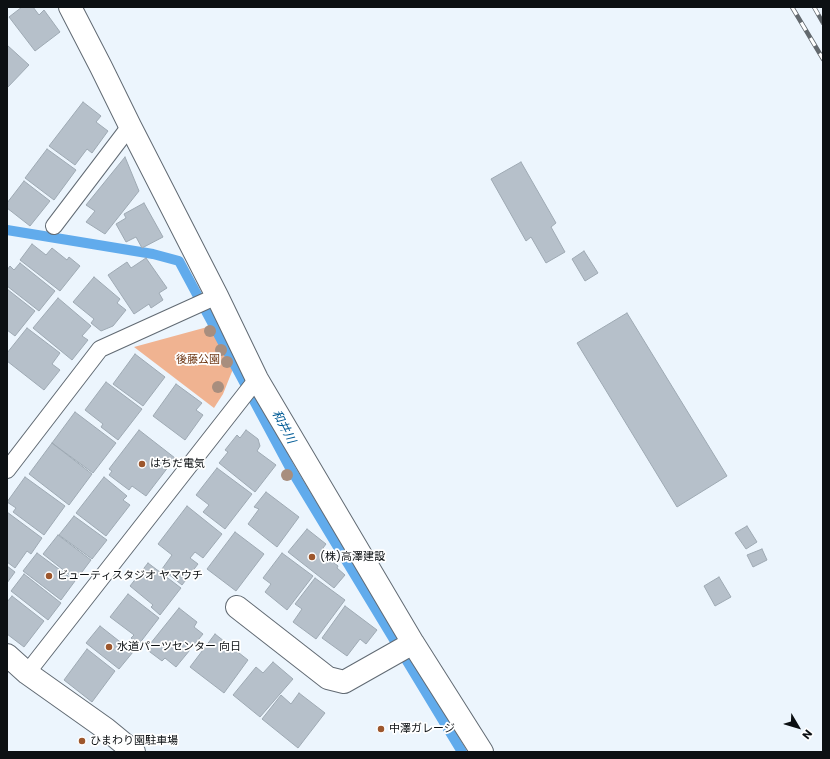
<!DOCTYPE html>
<html>
<head>
<meta charset="utf-8">
<style>
  body { margin:0 }
  #map { position:relative; width:830px; height:759px; overflow:hidden; background:#ecf5fd; font-family:Poppins,sans-serif }
  canvas { display:block }
  .frame { position:absolute; inset:0; border:8px solid #0c1013; pointer-events:none }
  .north { position:absolute; left:778px; top:707px; width:40px; height:40px; -webkit-text-stroke:3px #fff; paint-order:stroke; rotate:128deg; font-size:11px; font-weight:700; line-height:16px; text-align:center; color:#0c1013 }
  .north::after { content:''; display:block; margin:auto; width:14px; height:18px; background:#0c1013; clip-path:polygon(50% 0,100% 100%,50% 72%,0 100%) }
</style>
</head>
<body>
<div id="map">
<canvas width="830" height="759"></canvas>
<div class="frame"></div>
<div class="north">N</div>
</div>
<script>
const context = document.querySelector('canvas').getContext('2d');
context.lineJoin = 'round';
function fill(path, color) { context.fillStyle = color; context.fill(path, 'evenodd'); }
const poly = rows => new Path2D(rows.map(r => 'M' + r).join(''));
function strokePath(path, color, width, dash) { context.strokeStyle = color; context.lineWidth = width; context.lineCap = dash ? 'butt' : 'round'; context.setLineDash(dash || []); context.stroke(path); }
function drawText(font, color, halo, rows, align = 'center') {
  context.font = font + ' Poppins,"Noto Sans JP",sans-serif'; context.lineWidth = 3.5; context.setLineDash([]); context.textBaseline = 'middle'; context.strokeStyle = halo; context.fillStyle = color; for (const [text, x, y, turn = 0] of rows) {
    context.save(); context.translate(x, y); context.rotate((+turn || 0) * Math.PI / 180); context.textAlign = isNaN(turn) ? turn : align; if (halo) context.strokeText(text, 0, 0); context.fillText(text, 0, 0); context.restore();
  }
}
fill(poly([
  [211,326,220,334,233,369,223,394,214,408,134,347]
]), '#f0b391');
strokePath(poly([
  [7,230,153,254,179,261,290,468,462,752]
]), '#61abec', 10);
const building = poly([
  [22,7,33,7,39,15,44,10,60,32,35,51,9,17,22,7],
  [7,45,29,65,7,88,7,45],
  [83,102,101,116,96,122,108,131,92,153,87,149,75,165,49,146,83,102],
  [47,149,76,170,54,200,25,178,47,149],
  [125,157,139,191,105,234,86,222,95,211,86,205,125,157],
  [521,162,556,223,551,227,565,252,546,263,531,237,526,241,491,179,521,162],
  [24,181,50,201,30,226,7,208,7,203,24,181],
  [144,203,163,237,142,248,136,237,126,242,116,224,126,218,124,214,144,203],
  [32,244,46,255,52,248,67,260,69,257,80,266,60,291,20,260,32,244],
  [584,251,598,273,585,281,572,259,584,251],
  [146,258,167,288,159,293,163,300,151,308,149,304,134,314,108,275,127,262,131,268,146,258],
  [20,263,55,291,39,311,7,286,7,270,10,266,14,270,20,263],
  [94,277,120,299,117,303,126,310,113,326,101,331,91,323,94,319,73,302,94,277],
  [7,289,35,311,15,336,7,330,7,289],
  [58,298,91,326,82,336,88,340,72,360,33,328,58,298],
  [627,313,727,476,677,507,577,343,627,313],
  [27,328,60,353,52,364,60,370,44,390,7,361,7,353,27,328],
  [135,354,165,377,143,406,113,384,135,354],
  [106,382,142,409,118,440,101,427,103,424,85,410,106,382],
  [176,384,202,403,196,410,203,415,185,440,153,416,176,384],
  [75,412,116,443,93,473,52,443,75,412],
  [139,430,175,458,146,496,132,486,129,490,109,475,112,471,109,469,139,430],
  [246,430,258,439,260,446,257,451,276,465,255,492,219,463,228,452,225,450,237,435,240,438,246,430],
  [52,443,92,474,69,505,29,474,52,443],
  [217,468,252,494,225,529,203,512,209,505,196,495,217,468],
  [25,477,65,506,44,535,13,512,16,508,7,502,25,477],
  [104,477,127,496,123,500,130,505,106,536,76,513,104,477],
  [266,492,299,517,277,547,248,524,259,509,254,507,266,492],
  [187,506,222,534,203,558,195,552,190,558,198,564,182,585,162,569,172,555,158,544,187,506],
  [7,512,42,538,31,554,27,551,15,568,7,562,7,512],
  [74,516,107,540,92,559,59,535,74,516],
  [747,526,757,542,746,549,735,533,747,526],
  [307,529,326,544,323,548,332,555,329,559,338,566,337,568,345,575,334,588,288,552,307,529],
  [235,532,264,554,236,591,207,569,235,532],
  [58,535,91,560,76,580,43,554,58,535],
  [762,549,767,560,753,567,747,555,762,549],
  [37,553,75,581,61,600,23,571,37,553],
  [282,553,313,576,287,610,265,592,271,584,263,578,282,553],
  [148,563,181,588,160,615,151,607,153,605,130,586,148,563],
  [7,566,15,572,7,583,7,566],
  [24,574,61,603,48,620,11,591,24,574],
  [719,577,731,597,715,606,704,586,719,577],
  [315,578,345,600,316,639,293,622,302,609,295,604,315,578],
  [128,594,159,618,139,644,131,638,134,635,110,617,128,594],
  [12,596,44,621,24,647,7,634,7,602,12,596],
  [345,606,377,630,366,644,360,639,347,656,322,638,345,606],
  [179,608,197,622,194,627,203,634,176,667,165,658,162,661,146,649,179,608],
  [100,626,133,652,119,669,86,643,100,626],
  [215,634,248,660,224,693,190,667,215,634],
  [87,649,115,671,92,702,64,680,87,649],
  [273,662,293,679,260,717,233,695,256,667,263,673,273,662],
  [299,693,325,713,298,748,262,719,281,695,291,704,299,693]
]);
fill(building, '#b6c0ca');
strokePath(building, '#9ea9b3', 1);
const lane = poly([
  [54,226,130,126],
  [7,470,100,349,217,296],
  [27,673,257,379]
]);
const street = poly([
  [70,7,101,67,130,126,217,296,257,379,413,643,482,752],
  [237,607,328,678,344,682,413,643],
  [7,655,27,673,106,729,134,752]
]);
strokePath(lane, '#616a73', 18);
strokePath(street, '#616a73', 24);
strokePath(lane, '#fff', 16);
strokePath(street, '#fff', 22);
const rail = poly([
  [792,7,823,59],
  [814,7,823,23]
]);
strokePath(rail, '#63696e', 4.5);
strokePath(rail, '#fff', 3, [9]);
context.fillStyle = '#a88e7e';
for (const [x, y] of [
  [210,331],
  [221,350],
  [227,362],
  [218,387],
  [287,475]
]) { context.beginPath(); context.arc(x, y, 6, 0, 2 * Math.PI); context.fill(); }
for (const [x, y, r, color] of [
  [142,464,4,"#9d572d"],
  [312,557,4,"#9d572d"],
  [49,576,4,"#9d572d"],
  [109,647,4,"#9d572d"],
  [381,729,4,"#9d572d"],
  [82,741,4,"#9d572d"]
]) { const dot = new Path2D(); dot.arc(x, y, r, 0, 2 * Math.PI); context.fillStyle = color; context.fill(dot); strokePath(dot, '#fff', 1.5); }
drawText('11px', '#703916', '#fff', [
  ["後藤公園",198,360]
]);
drawText('11px', '#0c1013', '#fff', [
  ["はちだ電気",150,464],
  ["(株)高澤建設",320,557],
  ["ビューティスタジオ ヤマウチ",57,576],
  ["水道パーツセンター 向日",117,647],
  ["中澤ガレージ",389,729],
  ["ひまわり園駐車場",90,741]
], 'left');
drawText('italic 12px', '#005b96', '#fff', [
  ["和井川",283,427,62]
]);
</script>
</body>
</html>
